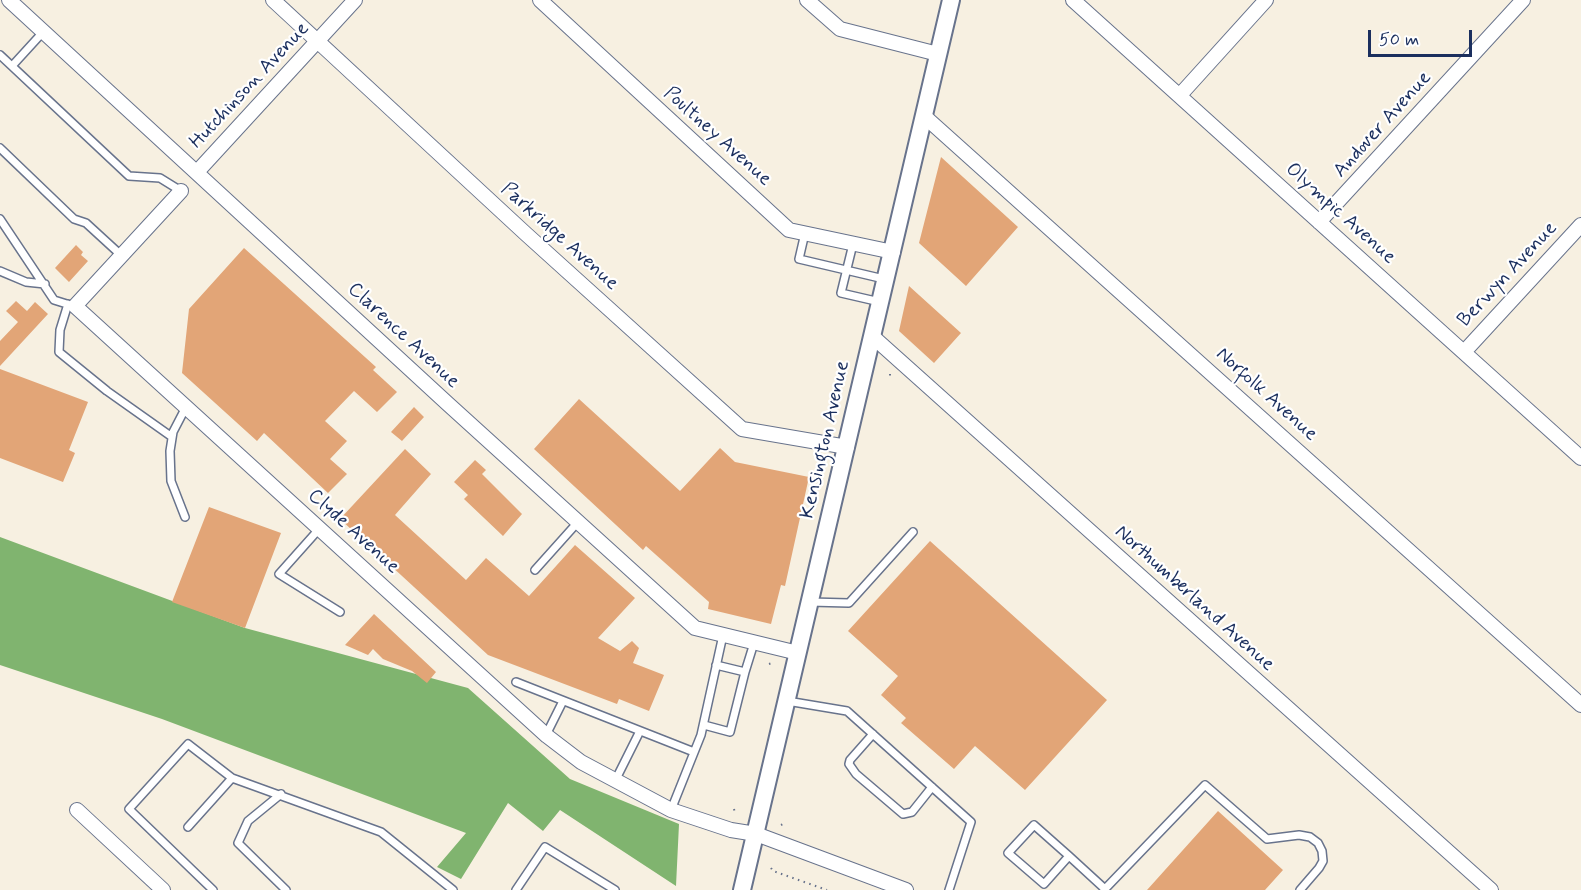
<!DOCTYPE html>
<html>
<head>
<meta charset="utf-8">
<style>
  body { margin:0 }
  #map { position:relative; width:1581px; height:890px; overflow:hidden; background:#f7f0e1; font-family:Mynerve,sans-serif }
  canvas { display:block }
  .scale { position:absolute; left:1368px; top:30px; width:104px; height:27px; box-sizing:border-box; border:3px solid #1b2f5e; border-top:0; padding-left:8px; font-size:18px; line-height:21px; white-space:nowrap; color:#1b2f5e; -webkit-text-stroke:4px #fff; paint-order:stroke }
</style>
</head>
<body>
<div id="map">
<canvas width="1581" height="890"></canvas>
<div class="scale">50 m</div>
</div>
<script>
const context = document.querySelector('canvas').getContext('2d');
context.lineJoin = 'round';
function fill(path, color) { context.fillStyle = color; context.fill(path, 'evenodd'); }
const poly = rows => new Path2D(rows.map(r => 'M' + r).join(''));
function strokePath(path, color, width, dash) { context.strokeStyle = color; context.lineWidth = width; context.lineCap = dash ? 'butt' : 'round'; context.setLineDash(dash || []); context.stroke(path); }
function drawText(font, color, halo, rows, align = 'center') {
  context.font = font + ' Mynerve,sans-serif'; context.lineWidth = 4.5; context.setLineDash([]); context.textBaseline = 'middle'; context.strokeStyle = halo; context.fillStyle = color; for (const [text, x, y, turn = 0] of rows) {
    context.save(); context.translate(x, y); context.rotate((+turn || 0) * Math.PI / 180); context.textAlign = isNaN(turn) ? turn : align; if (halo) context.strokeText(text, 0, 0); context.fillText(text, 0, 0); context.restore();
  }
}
fill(poly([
  [0,537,245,628,468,688,570,779,679,824,676,886,560,810,543,831,508,803,461,879,437,867,466,833,162,719,0,665]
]), '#80b46f');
fill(poly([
  [941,157,1018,227,966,286,919,243],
  [76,245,83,252,81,255,88,261,69,282,55,268],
  [244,248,376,367,373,370,397,392,377,412,354,391,325,421,347,441,330,459,347,474,328,493,264,433,257,441,182,373,189,309],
  [909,286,961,333,934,363,899,331],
  [16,301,27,311,35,302,48,314,0,366,0,341,18,322,6,311],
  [0,369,88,402,69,450,75,453,63,482,0,458],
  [579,399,680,491,720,448,735,462,809,477,785,586,781,585,771,624,708,609,709,602,646,546,643,550,534,449],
  [414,407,424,417,402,441,391,432],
  [405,449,431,474,395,515,466,580,486,558,529,596,575,545,635,598,598,638,620,651,632,641,639,648,633,663,664,675,649,711,619,699,617,704,488,655,340,519],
  [475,460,486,470,482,474,522,514,503,536,464,499,468,495,454,482],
  [209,507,281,533,245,628,172,602],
  [930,541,1107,700,1025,790,975,746,954,769,901,723,906,718,881,695,898,676,848,631],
  [374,614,436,672,427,683,412,671,383,659,373,649,368,655,345,645],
  [1218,811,1283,870,1265,890,1147,890]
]), '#e2a577');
const service = poly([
  [0,55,129,176,160,178,181,191],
  [12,66,44,31],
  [0,148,74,219,86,223,122,256],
  [0,219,54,300,70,305],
  [805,233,799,259,884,279],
  [853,244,841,293,880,302],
  [0,271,26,282,45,284],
  [68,304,60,330,59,352,107,391,172,437],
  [185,517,171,481,170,451,173,432,186,407],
  [320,528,279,574,340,612],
  [535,570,578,522],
  [810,602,849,603,913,532],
  [745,672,754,643],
  [516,682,694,752],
  [787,701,847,711,971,822,949,890],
  [704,725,730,732,745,672,716,665],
  [873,734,850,760,849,764,856,774,903,814,912,812,932,787],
  [546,735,563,701],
  [615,781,640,731],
  [281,794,248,821,238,843,286,890],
  [671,810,701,735,723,635],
  [188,827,232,778],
  [1069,856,1044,884,1008,853,1034,825,1069,856,1105,889],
  [213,890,129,809,188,744,232,778,381,832,453,890],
  [516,890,545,847,615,890],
  [1104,890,1205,785,1267,839,1299,835,1310,837,1318,843,1322,851,1323,861,1319,868,1300,890]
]);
const minor = poly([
  [9,0,448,404,695,628,798,653],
  [273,0,526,234,742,429,847,447],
  [540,0,789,230,893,252],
  [807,0,840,29,938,54],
  [1073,0,1581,458],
  [1180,95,1266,0],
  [924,116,1581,705],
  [197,172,355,0],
  [181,191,75,306,547,736,581,762,671,810,731,830,756,834,906,890],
  [1319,222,1523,0],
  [872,336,1491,890],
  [1464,352,1581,225],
  [77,810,163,890]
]);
const tertiary = poly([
  [742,890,951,0]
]);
strokePath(service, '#68738c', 10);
strokePath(minor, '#68738c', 16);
strokePath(tertiary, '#68738c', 20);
strokePath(poly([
  [890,374,890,377],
  [826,415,828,419],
  [769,664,772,663],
  [734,809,735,813],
  [781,825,783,824],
  [771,868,773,871,827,890]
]), '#68738c', 2, [1.5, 4.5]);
strokePath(service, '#fff', 7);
strokePath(minor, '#fff', 14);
strokePath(tertiary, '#fff', 16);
drawText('20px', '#1b2f5e', '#fff', [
  ["Hutchinson Avenue",250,86,-47],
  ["Andover Avenue",1383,125,-48],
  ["Poultney Avenue",717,137,42],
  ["Olympic Avenue",1340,214,42],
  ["Parkridge Avenue",559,237,42],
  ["Berwyn Avenue",1508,275,-47],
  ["Clarence Avenue",403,336,43],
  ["Norfolk Avenue",1266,395,42],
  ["Kensington Avenue",826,440,-77],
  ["Clyde Avenue",353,532,42],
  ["Northumberland Avenue",1194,599,42]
]);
</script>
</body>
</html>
